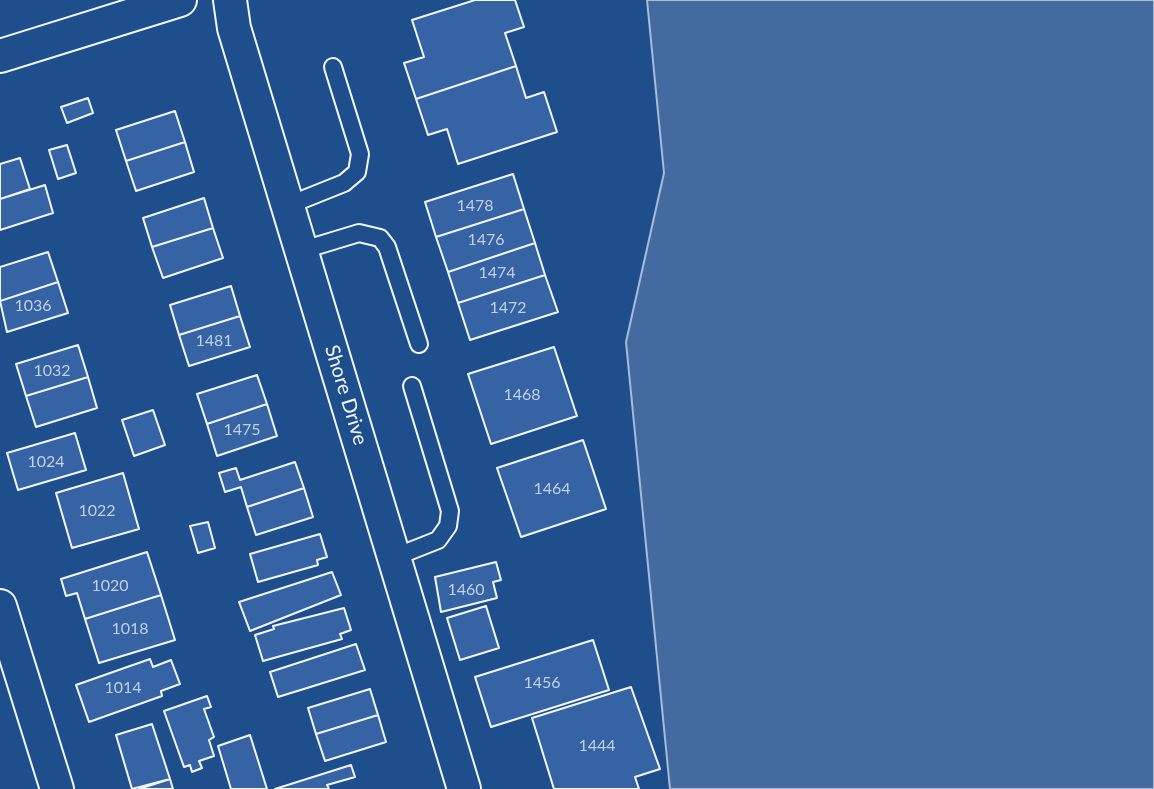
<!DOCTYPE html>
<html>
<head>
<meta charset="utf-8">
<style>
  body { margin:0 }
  canvas { display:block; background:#1f4e8c }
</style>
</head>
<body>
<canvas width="1154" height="789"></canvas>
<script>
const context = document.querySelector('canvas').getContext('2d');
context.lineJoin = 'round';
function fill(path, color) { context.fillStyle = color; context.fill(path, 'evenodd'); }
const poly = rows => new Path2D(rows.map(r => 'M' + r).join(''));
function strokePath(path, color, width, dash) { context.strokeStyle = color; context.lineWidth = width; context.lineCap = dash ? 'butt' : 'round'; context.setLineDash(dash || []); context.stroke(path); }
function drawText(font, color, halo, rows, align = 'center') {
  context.font = font + ' Lato,sans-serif'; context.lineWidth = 6; context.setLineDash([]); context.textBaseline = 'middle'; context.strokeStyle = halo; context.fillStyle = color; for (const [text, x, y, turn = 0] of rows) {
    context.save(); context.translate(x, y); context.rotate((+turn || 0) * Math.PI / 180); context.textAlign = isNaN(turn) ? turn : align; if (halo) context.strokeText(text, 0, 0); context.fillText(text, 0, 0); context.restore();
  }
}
const water = poly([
  [647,0,1154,0,1154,789,670,789,626,342,664,173,647,0]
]);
fill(water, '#446ba0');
strokePath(water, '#a8bbd7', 2);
const building = poly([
  [475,0,515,0,524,27,505,33,516,66,416,99,404,63,424,57,412,20,475,0],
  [516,66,526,98,544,92,557,132,458,164,447,129,428,135,416,99,516,66],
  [88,98,93,113,67,123,61,107,88,98],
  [175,111,185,142,126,161,116,130,175,111],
  [185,142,194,172,136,191,126,161,185,142],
  [67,145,76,173,58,179,49,150,67,145],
  [20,158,30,189,0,199,0,164,20,158],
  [513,174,524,209,436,237,425,202,513,174],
  [45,185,53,213,0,230,0,199,45,185],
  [204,198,213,228,152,247,143,218,204,198],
  [524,209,535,243,448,272,436,237,524,209],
  [213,228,223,258,163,278,152,247,213,228],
  [535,243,545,275,458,303,448,272,535,243],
  [48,252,58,282,0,301,0,267,48,252],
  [545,275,558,312,470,340,458,303,545,275],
  [58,282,68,313,7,332,0,301,58,282],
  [231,286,240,316,179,335,170,305,231,286],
  [240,316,250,347,189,366,179,335,240,316],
  [78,345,88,377,26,396,16,364,78,345],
  [554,347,577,416,491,444,468,374,554,347],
  [257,375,267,404,207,424,197,394,257,375],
  [88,377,97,408,36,427,26,396,88,377],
  [267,404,277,436,217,456,207,424,267,404],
  [153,410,165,445,134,456,122,420,153,410],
  [75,433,86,470,18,490,7,453,75,433],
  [583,440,606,509,521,537,497,468,583,440],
  [295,462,304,488,247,507,241,487,225,492,219,473,236,468,240,480,295,462],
  [123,473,139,529,72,548,56,493,123,473],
  [304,488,313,517,256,535,247,507,304,488],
  [208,522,215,548,198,553,190,526,208,522],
  [320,534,327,557,317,560,318,565,258,582,250,554,320,534],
  [147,552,161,595,85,619,77,593,66,596,61,579,147,552],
  [496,562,501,580,493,582,497,598,441,612,435,577,496,562],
  [332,572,341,595,250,631,239,602,332,572],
  [161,595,175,640,99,663,85,619,161,595],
  [486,606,499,648,460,660,447,618,486,606],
  [344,608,351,630,340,634,342,639,263,661,255,635,274,629,273,626,344,608],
  [593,640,609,690,491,727,475,677,593,640],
  [356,644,365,670,278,697,270,672,356,644],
  [150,659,153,667,171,660,180,684,161,691,162,696,89,722,76,685,150,659],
  [631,687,660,769,635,777,639,789,554,789,532,718,631,687],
  [370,689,378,715,316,734,308,708,370,689],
  [207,696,211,707,204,709,214,737,209,740,214,756,199,761,202,768,192,772,190,765,184,767,164,711,207,696],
  [378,715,386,742,325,761,316,734,378,715],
  [152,724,170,779,132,789,116,735,152,724],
  [250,735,267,789,231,789,218,746,250,735],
  [351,765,355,777,327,785,329,789,275,789,351,765],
  [170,779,173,789,139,789,170,779]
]);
fill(building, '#3563a3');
strokePath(building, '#f2f6ff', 2);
const lane = poly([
  [289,205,344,183,357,172,360,154,333,67],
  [303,250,359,233,380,238,387,247,419,344],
  [395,557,438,540,448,526,450,511,412,386]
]);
const street = poly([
  [230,0,234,28,464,789],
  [0,56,180,0],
  [0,606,57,789]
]);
strokePath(lane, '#f2f6ff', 20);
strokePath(street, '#f2f6ff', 36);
strokePath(lane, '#1f4e8c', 16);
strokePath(street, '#1f4e8c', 32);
drawText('16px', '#c3d1e8', null, [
  ["1478",475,206],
  ["1476",486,240],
  ["1474",497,273],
  ["1036",33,306],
  ["1472",508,308],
  ["1481",214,341],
  ["1032",52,371],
  ["1468",522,395],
  ["1475",242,430],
  ["1024",46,462],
  ["1464",552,489],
  ["1022",97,511],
  ["1020",110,586],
  ["1460",466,590],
  ["1018",130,629],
  ["1456",542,683],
  ["1014",123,688],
  ["1444",597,746]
]);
drawText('20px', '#f2f6ff', '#1f4e8c', [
  ["Shore Drive",346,395,73]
]);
</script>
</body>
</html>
